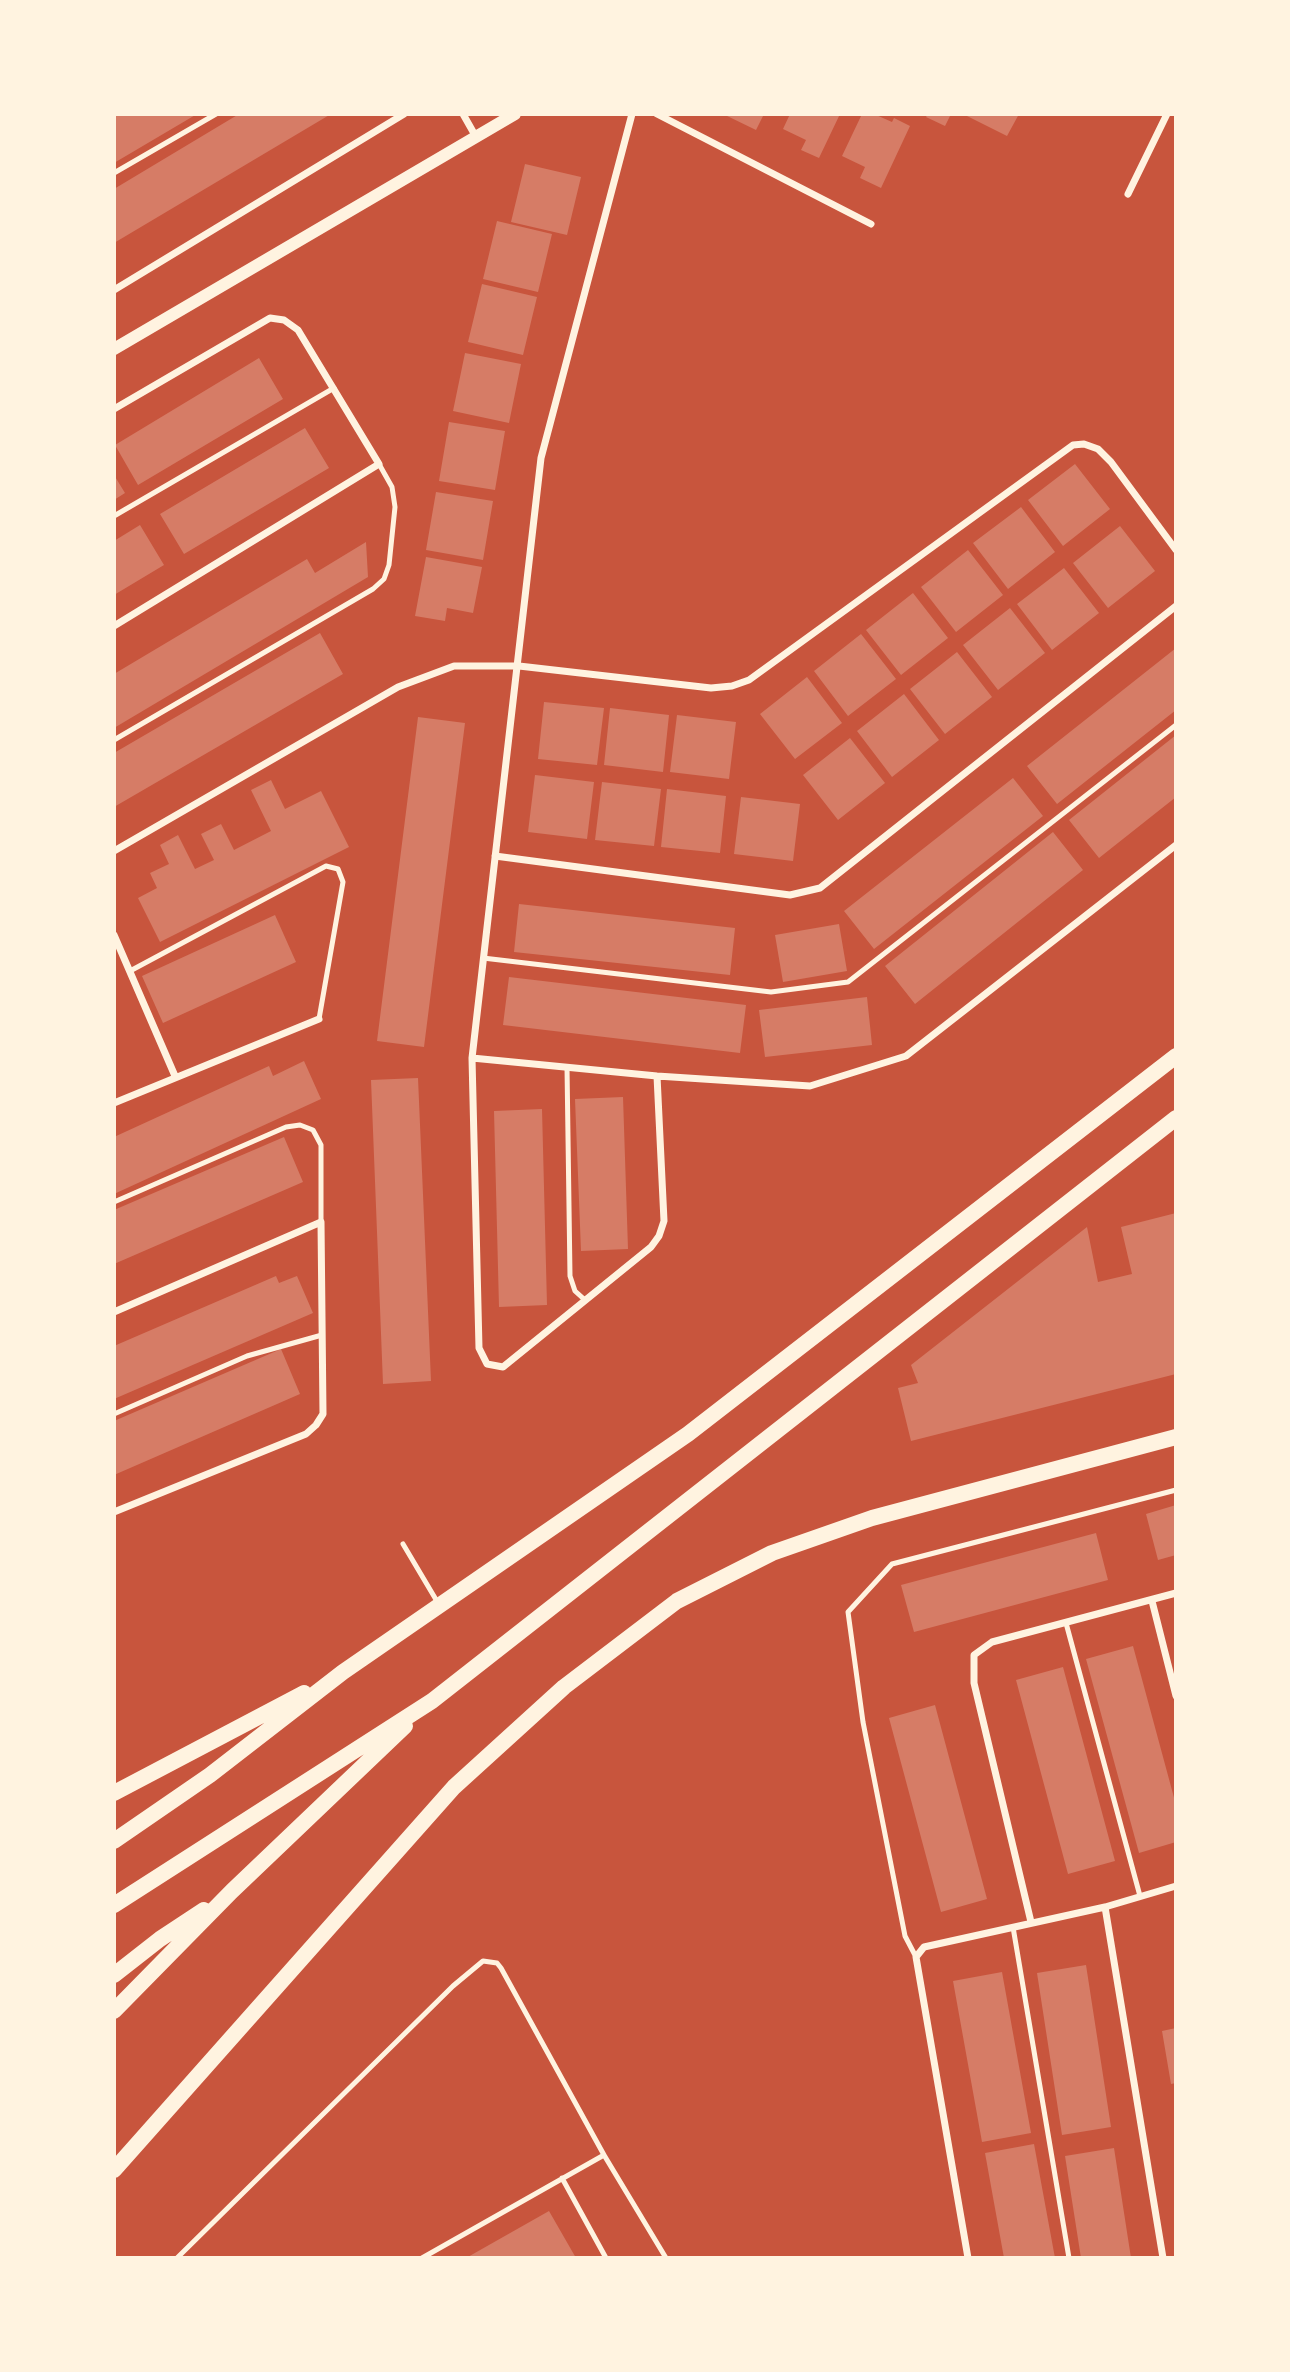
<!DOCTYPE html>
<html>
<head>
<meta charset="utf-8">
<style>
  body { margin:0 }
  #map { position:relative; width:1290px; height:2372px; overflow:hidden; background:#c8553d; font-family:"Space Grotesk",sans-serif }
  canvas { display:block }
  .frame { position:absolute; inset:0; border:116px solid #fff3e0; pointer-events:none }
</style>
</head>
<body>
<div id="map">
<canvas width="1290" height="2372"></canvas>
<div class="frame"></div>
</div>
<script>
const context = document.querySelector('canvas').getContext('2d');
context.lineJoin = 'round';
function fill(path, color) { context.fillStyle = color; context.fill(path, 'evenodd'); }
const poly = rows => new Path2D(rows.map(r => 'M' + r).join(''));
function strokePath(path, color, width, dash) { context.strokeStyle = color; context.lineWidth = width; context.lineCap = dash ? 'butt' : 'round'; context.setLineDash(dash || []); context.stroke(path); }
fill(poly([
  [114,114,197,114,114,163],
  [239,114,331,114,114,243,114,189],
  [723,114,764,114,756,130],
  [790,114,840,114,819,158,801,150,806,140,783,129],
  [862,114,874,114,892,122,894,118,910,126,881,188,860,178,865,167,842,156],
  [928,114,951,114,945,126,926,117],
  [963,114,1019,114,1007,136],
  [525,164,581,177,567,235,511,222],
  [497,221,552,234,538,292,483,279],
  [482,284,537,297,523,355,468,342],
  [465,353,521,364,509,423,453,411],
  [259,358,283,399,138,485,115,445],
  [449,422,505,431,495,490,439,481],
  [305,428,329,468,184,554,160,514],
  [1075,464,1110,509,1063,546,1028,500],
  [114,475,125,493,114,500],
  [436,492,493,501,483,560,426,550],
  [1021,507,1055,552,1008,589,973,543],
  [140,525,164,565,114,595,114,541],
  [1120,526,1155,571,1108,608,1073,563],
  [366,542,368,577,114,728,114,674,307,559,315,573],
  [968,550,1003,595,956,632,921,587],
  [426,557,482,567,473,613,447,608,445,621,415,616],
  [1064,568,1099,613,1052,650,1017,604],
  [913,593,948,638,901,675,866,630],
  [1010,608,1045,653,998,690,963,645],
  [320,633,343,674,114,807,114,753],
  [861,634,896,679,848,716,814,671],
  [1176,648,1176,710,1057,804,1027,766],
  [957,652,992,697,945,734,910,689],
  [807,677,842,723,795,759,760,714],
  [904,694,939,740,892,777,857,731],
  [544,702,604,708,597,765,538,759],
  [610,708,669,715,663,772,604,765],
  [677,715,736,722,729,779,670,772],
  [418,717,465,723,424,1047,377,1041],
  [1176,735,1176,797,1099,858,1069,820],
  [850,738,885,783,838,820,803,775],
  [535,775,594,782,587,839,528,832],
  [1013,778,1043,816,874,949,844,911],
  [271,780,285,809,321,791,349,847,160,942,138,898,157,888,150,873,169,864,160,845,178,835,195,869,214,860,201,834,221,824,234,850,271,831,251,790],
  [602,782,661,789,654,846,595,840],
  [667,789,726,796,720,853,661,847],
  [741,797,800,804,793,861,734,854],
  [1053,832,1083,870,915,1004,885,966],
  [519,904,735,928,730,975,514,952],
  [275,915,296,962,163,1023,142,976],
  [839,924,847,971,783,982,775,935],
  [509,977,746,1005,740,1053,503,1025],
  [867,997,872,1045,765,1057,759,1010],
  [304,1061,321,1099,114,1194,114,1137,269,1066,273,1076],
  [418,1078,431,1381,383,1384,371,1080],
  [623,1097,628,1249,581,1251,575,1099],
  [542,1109,547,1305,499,1307,494,1111],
  [284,1137,303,1182,114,1264,114,1210],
  [1176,1213,1176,1374,911,1441,898,1388,918,1383,911,1365,1087,1227,1098,1282,1132,1274,1121,1227],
  [276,1276,279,1283,297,1276,313,1313,114,1399,114,1346],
  [281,1349,300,1394,114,1475,114,1421],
  [1176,1505,1176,1555,1158,1560,1146,1514],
  [1096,1533,1108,1580,914,1632,901,1585],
  [1133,1646,1176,1805,1176,1842,1139,1853,1086,1659],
  [1063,1667,1115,1861,1068,1874,1016,1680],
  [935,1705,987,1899,941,1912,889,1718],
  [1086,1965,1111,2127,1062,2135,1037,1973],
  [1002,1972,1031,2133,982,2142,953,1981],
  [1176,2028,1176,2083,1171,2084,1162,2031],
  [1034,2144,1055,2258,1004,2258,985,2153],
  [1114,2148,1131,2258,1081,2258,1065,2156],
  [549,2211,576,2258,466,2258]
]), '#d67c66');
strokePath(poly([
  [114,173,216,114],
  [114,516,334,388],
  [114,740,373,589,384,579,389,565,395,507,392,487,379,464],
  [483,958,771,992,848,982,1176,725],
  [130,971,326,866,338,869,343,882,319,1019],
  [567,1067,570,1276,575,1291,585,1300],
  [114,1202,286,1127,300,1125,313,1130,321,1145,321,1222],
  [114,1414,247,1356,322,1335],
  [403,1544,438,1603],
  [1066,1623,1140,1896],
  [1013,1927,1069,2258],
  [916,1957,905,1936,863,1722,848,1612,892,1564,1176,1490],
  [562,2178,606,2258],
  [177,2258,453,1986,483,1961,497,1963,501,1968,604,2155],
  [422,2258,604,2155,666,2258]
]), '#fff3e0', 5);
strokePath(poly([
  [463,114,476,137],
  [632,114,541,458,472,1058,479,1348,487,1364,503,1367,651,1247,659,1236,664,1221,657,1076],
  [657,114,871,224],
  [1128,194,1167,114],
  [114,290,404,114],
  [114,409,270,318,284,320,298,330,379,464,114,626],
  [114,851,398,687,454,666,519,666,711,688,732,686,749,680,1073,445,1084,444,1098,449,1111,462,1176,550],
  [495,856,790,895,820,888,1176,606],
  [114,935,175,1076],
  [472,1058,657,1076,810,1086,906,1056,1176,845],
  [114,1103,319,1019],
  [114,1312,321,1222,323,1414,316,1425,306,1434,114,1512],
  [1152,1601,1176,1696],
  [1105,1907,1163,2258],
  [1031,1922,974,1683,974,1655,992,1642,1176,1593],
  [968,2258,916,1957,924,1947,1105,1907,1176,1886]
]), '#fff3e0', 7);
strokePath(poly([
  [114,349,515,114]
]), '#fff3e0', 12);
strokePath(poly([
  [114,2170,454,1787,564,1687,677,1601,772,1553,872,1518,1176,1437]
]), '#fff3e0', 16);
strokePath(poly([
  [114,1793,304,1693],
  [114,1841,210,1775,343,1672,688,1434,1176,1056],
  [114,1905,432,1701,1176,1118],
  [114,1975,160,1939,204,1910],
  [114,2011,232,1891,405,1726]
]), '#fff3e0', 16);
</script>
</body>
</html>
